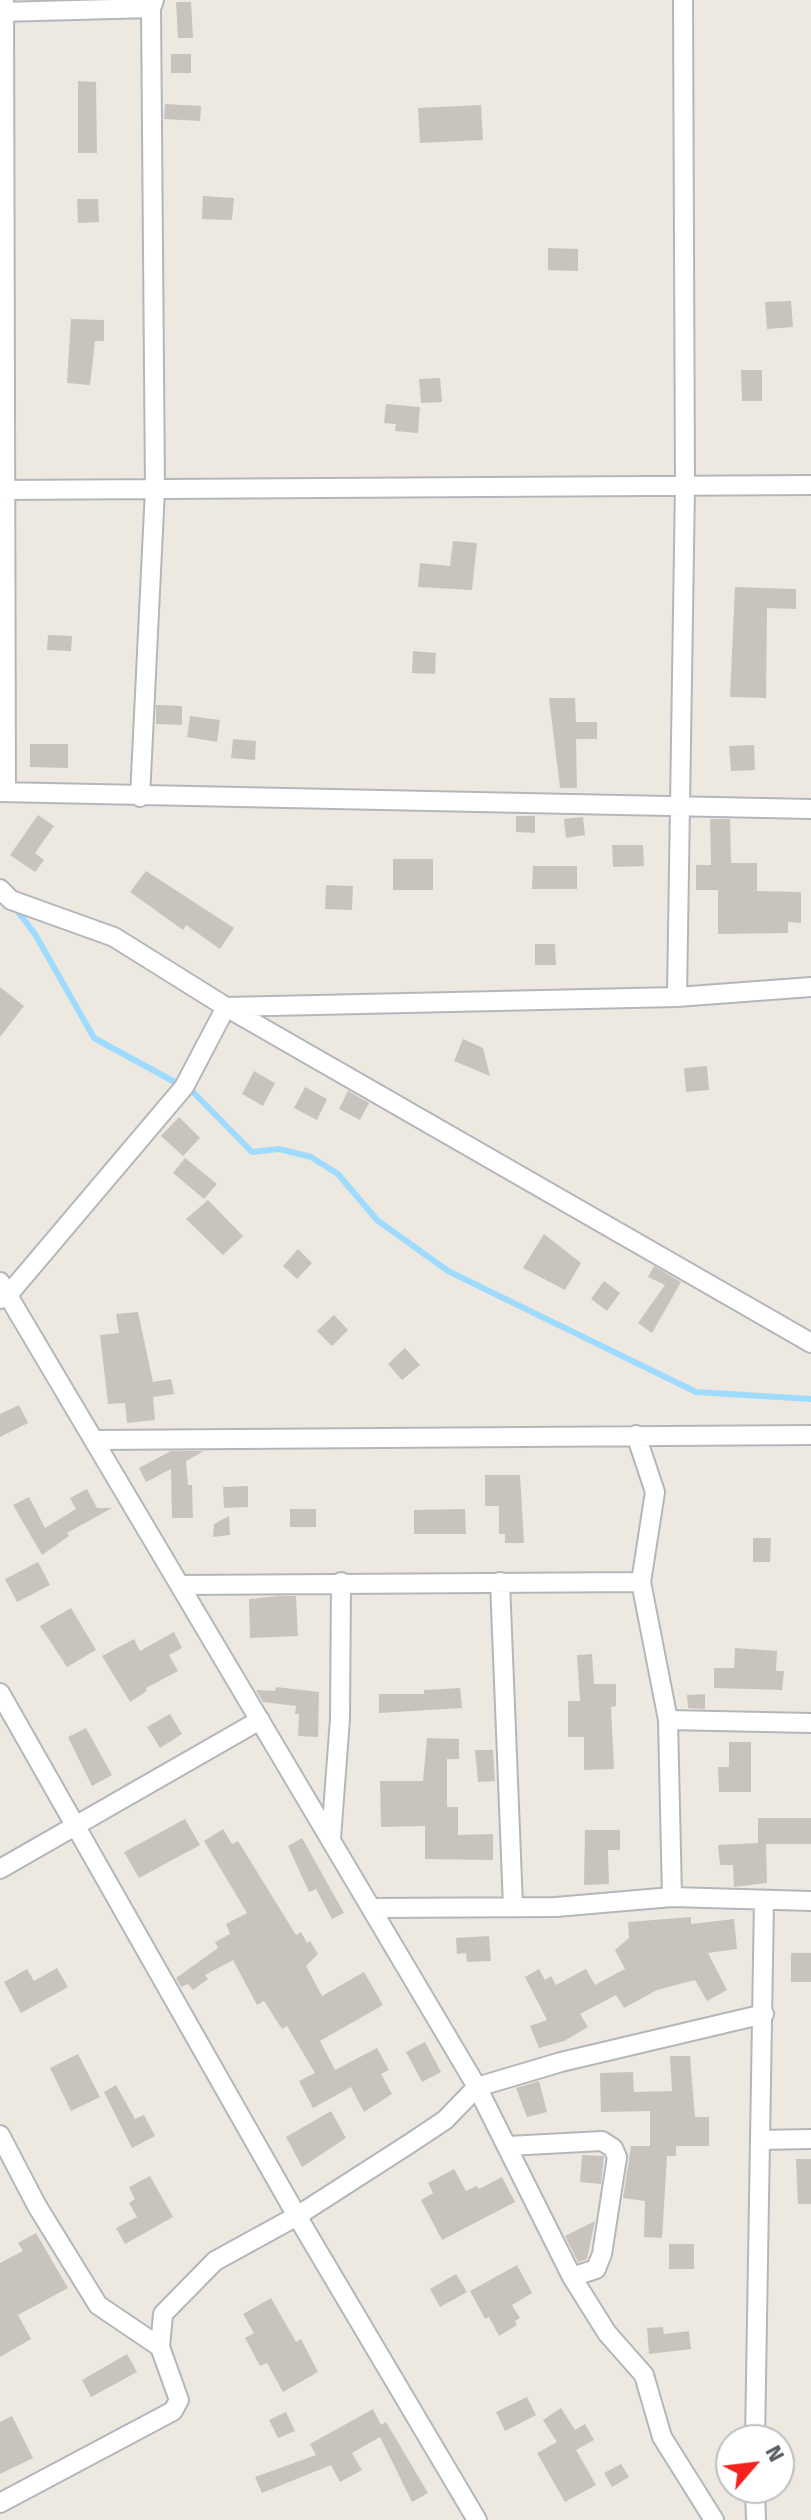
<!DOCTYPE html>
<html>
<head>
<meta charset="utf-8">
<style>
  body { margin:0 }
  #map { position:relative; width:811px; height:2520px; overflow:hidden; background:#ede9e0; font-family:"Fira Sans",sans-serif }
  canvas { display:block }
  .north { position:absolute; left:715px; top:2424px; width:80px; height:80px; box-sizing:border-box; background:#fff; border:2px solid #bdbfc0; border-radius:50%; rotate:62deg; font-size:22px; font-weight:700; line-height:32px; text-align:center; color:#595e62 }
  .north::after { content:''; display:block; margin:auto; width:28px; height:36px; background:#f5221e; clip-path:polygon(50% 0,100% 100%,50% 72%,0 100%) }
</style>
</head>
<body>
<div id="map">
<canvas width="811" height="2520"></canvas>
<div class="north">N</div>
</div>
<script>
const context = document.querySelector('canvas').getContext('2d');
context.lineJoin = 'round';
const poly = rows => new Path2D(rows.map(r => 'M' + r).join(''));
function strokePath(path, color, width, dash) { context.strokeStyle = color; context.lineWidth = width; context.lineCap = dash ? 'butt' : 'round'; context.setLineDash(dash || []); context.stroke(path); }
function fill(path, color) { context.fillStyle = color; context.fill(path, 'evenodd'); }
strokePath(poly([
  [15,908,35,934,94,1038,193,1092,252,1152,279,1149,311,1157,338,1174,377,1220,448,1271,696,1392,811,1399]
]), '#9edbff', 6);
fill(poly([
  [176,2,191,2,193,38,178,38],
  [171,54,191,54,191,73,171,73],
  [78,81,96,82,97,153,78,153],
  [165,104,201,106,200,121,164,119],
  [481,105,483,140,420,143,418,108],
  [203,196,234,198,232,220,202,219],
  [77,199,98,199,99,222,78,223],
  [548,248,578,249,578,271,548,270],
  [791,301,793,327,767,329,765,302],
  [71,319,104,320,104,341,95,341,90,385,67,383],
  [741,370,762,370,762,401,742,401],
  [440,378,442,402,421,403,419,379],
  [386,404,420,407,418,433,395,431,396,424,384,423],
  [453,541,477,543,472,590,418,587,420,563,450,566],
  [735,587,796,589,796,609,767,608,766,698,730,697],
  [48,635,72,636,71,651,47,650],
  [413,651,436,653,435,674,412,673],
  [549,698,575,698,576,722,597,722,597,739,576,739,577,788,560,788],
  [156,705,182,706,182,725,156,724],
  [190,716,220,720,217,742,187,737],
  [233,739,256,741,255,760,231,758],
  [30,744,68,744,68,768,30,767],
  [754,745,755,770,731,771,729,746],
  [38,815,54,826,35,853,44,860,35,872,10,855],
  [516,816,535,816,535,833,516,832],
  [583,817,585,835,566,838,564,819],
  [710,819,730,819,731,863,757,863,757,891,801,892,801,923,788,922,788,933,718,934,718,890,696,890,696,865,711,865],
  [612,845,643,845,644,866,613,867],
  [393,859,433,859,433,890,393,890],
  [533,866,577,866,577,889,532,889],
  [146,871,234,928,220,949,186,925,183,930,130,892],
  [326,885,353,886,352,910,325,909],
  [535,944,555,944,556,965,535,965],
  [0,987,24,1006,0,1037],
  [463,1039,483,1048,490,1076,454,1061],
  [707,1066,709,1090,686,1092,684,1068],
  [254,1071,275,1083,263,1106,242,1094],
  [305,1087,327,1099,317,1120,294,1108],
  [348,1091,369,1103,360,1120,339,1109],
  [179,1117,200,1138,183,1156,161,1136],
  [185,1158,217,1184,204,1199,173,1173],
  [208,1200,243,1236,223,1255,186,1219],
  [544,1234,581,1263,565,1290,523,1268],
  [298,1249,312,1263,297,1279,283,1266],
  [654,1266,681,1282,652,1333,638,1323,665,1285,648,1277],
  [604,1281,620,1293,607,1311,591,1299],
  [138,1312,153,1382,171,1379,174,1394,153,1397,155,1420,127,1423,125,1403,108,1404,100,1335,119,1333,116,1314],
  [334,1315,348,1330,332,1346,317,1331],
  [405,1348,420,1365,402,1380,388,1364],
  [19,1405,28,1423,0,1437,0,1414],
  [171,1451,204,1451,186,1461,188,1485,192,1485,193,1518,172,1518,171,1469,146,1482,139,1468],
  [485,1475,520,1475,524,1543,505,1543,505,1534,499,1534,499,1506,485,1506],
  [248,1486,248,1507,224,1508,223,1487],
  [87,1489,97,1508,112,1508,67,1533,69,1536,42,1555,13,1505,29,1497,45,1528,76,1509,70,1498],
  [290,1509,316,1509,316,1527,290,1527],
  [465,1509,466,1534,414,1534,414,1510],
  [229,1516,230,1535,213,1537,214,1524],
  [753,1538,771,1538,770,1562,753,1562],
  [38,1562,50,1585,17,1602,5,1579],
  [279,1596,296,1596,298,1636,250,1638,249,1599],
  [71,1608,96,1650,67,1667,40,1626],
  [174,1632,182,1648,169,1655,178,1671,146,1688,147,1691,130,1702,102,1656,134,1639,140,1651],
  [735,1648,777,1651,776,1671,784,1671,782,1690,714,1688,714,1668,734,1668],
  [592,1654,594,1684,616,1684,616,1706,611,1707,614,1769,584,1770,584,1737,568,1737,568,1701,580,1701,577,1655],
  [276,1687,319,1692,318,1737,298,1736,299,1714,295,1714,296,1706,263,1702,256,1690,275,1691],
  [460,1688,462,1708,379,1713,379,1694,424,1694,424,1690],
  [705,1694,705,1709,688,1708,687,1695],
  [170,1714,182,1734,160,1748,147,1727],
  [86,1728,112,1775,92,1786,68,1737],
  [427,1738,459,1739,459,1759,447,1759,447,1807,458,1807,458,1835,493,1834,493,1860,425,1859,425,1826,381,1827,380,1781,423,1781],
  [729,1742,751,1742,751,1792,719,1792,718,1767,729,1767],
  [475,1750,493,1750,495,1781,478,1782],
  [758,1818,811,1818,811,1844,766,1844,767,1883,734,1887,733,1865,720,1865,718,1845,758,1843],
  [185,1819,200,1845,139,1878,124,1852],
  [223,1829,232,1844,238,1841,296,1935,301,1932,307,1943,310,1941,318,1954,306,1966,322,1996,364,1972,383,2005,320,2041,335,2070,377,2048,389,2070,381,2074,392,2094,364,2112,351,2087,313,2108,299,2081,315,2073,287,2026,282,2029,264,2001,257,2005,233,1960,205,1975,208,1979,193,1990,188,1984,181,1987,176,1978,218,1948,215,1942,230,1934,226,1924,247,1913,204,1841],
  [585,1830,620,1830,620,1850,608,1850,609,1884,584,1885],
  [302,1838,344,1913,332,1919,316,1889,309,1892,288,1846],
  [691,1917,691,1924,734,1919,737,1949,708,1953,727,1990,707,2001,695,1980,657,1990,624,2008,616,1995,580,2014,588,2027,564,2041,539,2048,530,2026,547,2020,525,1977,539,1969,545,1980,551,1976,556,1985,586,1969,595,1985,625,1969,615,1950,629,1938,628,1922],
  [489,1936,491,1961,467,1962,466,1953,457,1954,456,1938],
  [791,1953,811,1953,811,1982,791,1982],
  [57,1968,68,1987,21,2013,4,1982,27,1969,34,1981],
  [425,2042,441,2072,422,2082,406,2052],
  [78,2054,100,2097,71,2111,50,2068],
  [670,2056,690,2056,695,2117,709,2117,709,2146,676,2146,676,2156,667,2156,662,2238,644,2237,645,2201,623,2198,631,2146,650,2146,650,2111,601,2112,600,2073,633,2072,634,2092,672,2091],
  [539,2081,547,2112,527,2117,516,2088],
  [116,2085,135,2119,144,2115,155,2136,132,2148,104,2092],
  [331,2111,346,2138,302,2167,286,2137],
  [582,2155,604,2156,601,2184,580,2182],
  [796,2159,811,2159,811,2204,798,2204],
  [454,2169,466,2191,477,2186,479,2189,502,2177,515,2202,442,2240,421,2200,433,2193,428,2183],
  [150,2176,173,2217,125,2244,116,2228,137,2217,129,2203,135,2199,129,2187],
  [595,2221,587,2259,578,2262,565,2236],
  [36,2233,68,2288,18,2315,31,2339,0,2357,0,2263,23,2251,18,2243],
  [669,2244,694,2244,694,2269,669,2269],
  [517,2265,532,2293,512,2305,520,2318,515,2321,517,2325,499,2336,489,2317,485,2319,470,2291],
  [456,2274,467,2292,440,2307,430,2289],
  [271,2298,296,2342,301,2339,318,2372,283,2392,267,2363,260,2366,245,2338,254,2333,243,2314],
  [663,2327,664,2334,689,2331,691,2349,649,2354,647,2328],
  [127,2354,137,2372,91,2397,82,2380],
  [527,2397,536,2415,505,2431,496,2412],
  [561,2408,575,2430,585,2424,594,2440,576,2450,596,2485,565,2502,537,2453,557,2442,543,2420],
  [373,2409,381,2425,386,2422,428,2493,412,2502,380,2437,352,2453,362,2470,340,2482,331,2465,262,2493,255,2477,316,2455,310,2444],
  [286,2412,295,2431,278,2438,269,2420],
  [12,2416,33,2458,0,2474,0,2422],
  [621,2464,629,2477,612,2487,604,2473]
]), '#c8c4bd');
const minor = poly([
  [4,0,6,792],
  [0,12,151,8],
  [0,490,811,485],
  [0,792,811,809],
  [140,797,155,489,151,8,154,0],
  [0,889,11,900,114,937,226,1007,811,1343],
  [677,997,685,485,683,0],
  [0,1282,477,2087,572,2277,607,2333,644,2375,662,2437,714,2520],
  [0,1299,8,1295,184,1087,226,1007,677,997,811,987],
  [636,1435,655,1492,641,1582,668,1720,672,1897],
  [94,1440,811,1435],
  [500,1582,513,1906],
  [180,1585,641,1582],
  [0,1693,297,2216,477,2520],
  [668,1720,811,1723],
  [331,1838,340,1719,341,1582],
  [0,1869,260,1720],
  [372,1908,556,1907,672,1897,811,1901],
  [0,2135,37,2206,98,2305,160,2347],
  [760,2140,811,2139],
  [508,2146,602,2141,613,2148,617,2157,602,2254,596,2269,572,2277],
  [755,2440,764,1900],
  [755,2488,756,2520],
  [0,2503,173,2411,179,2400,160,2347,163,2314,215,2261,297,2216,409,2144,445,2120,477,2087,561,2062,764,2014]
]);
strokePath(minor, '#b3b7bc', 22);
strokePath(minor, '#fff', 18);
</script>
</body>
</html>
